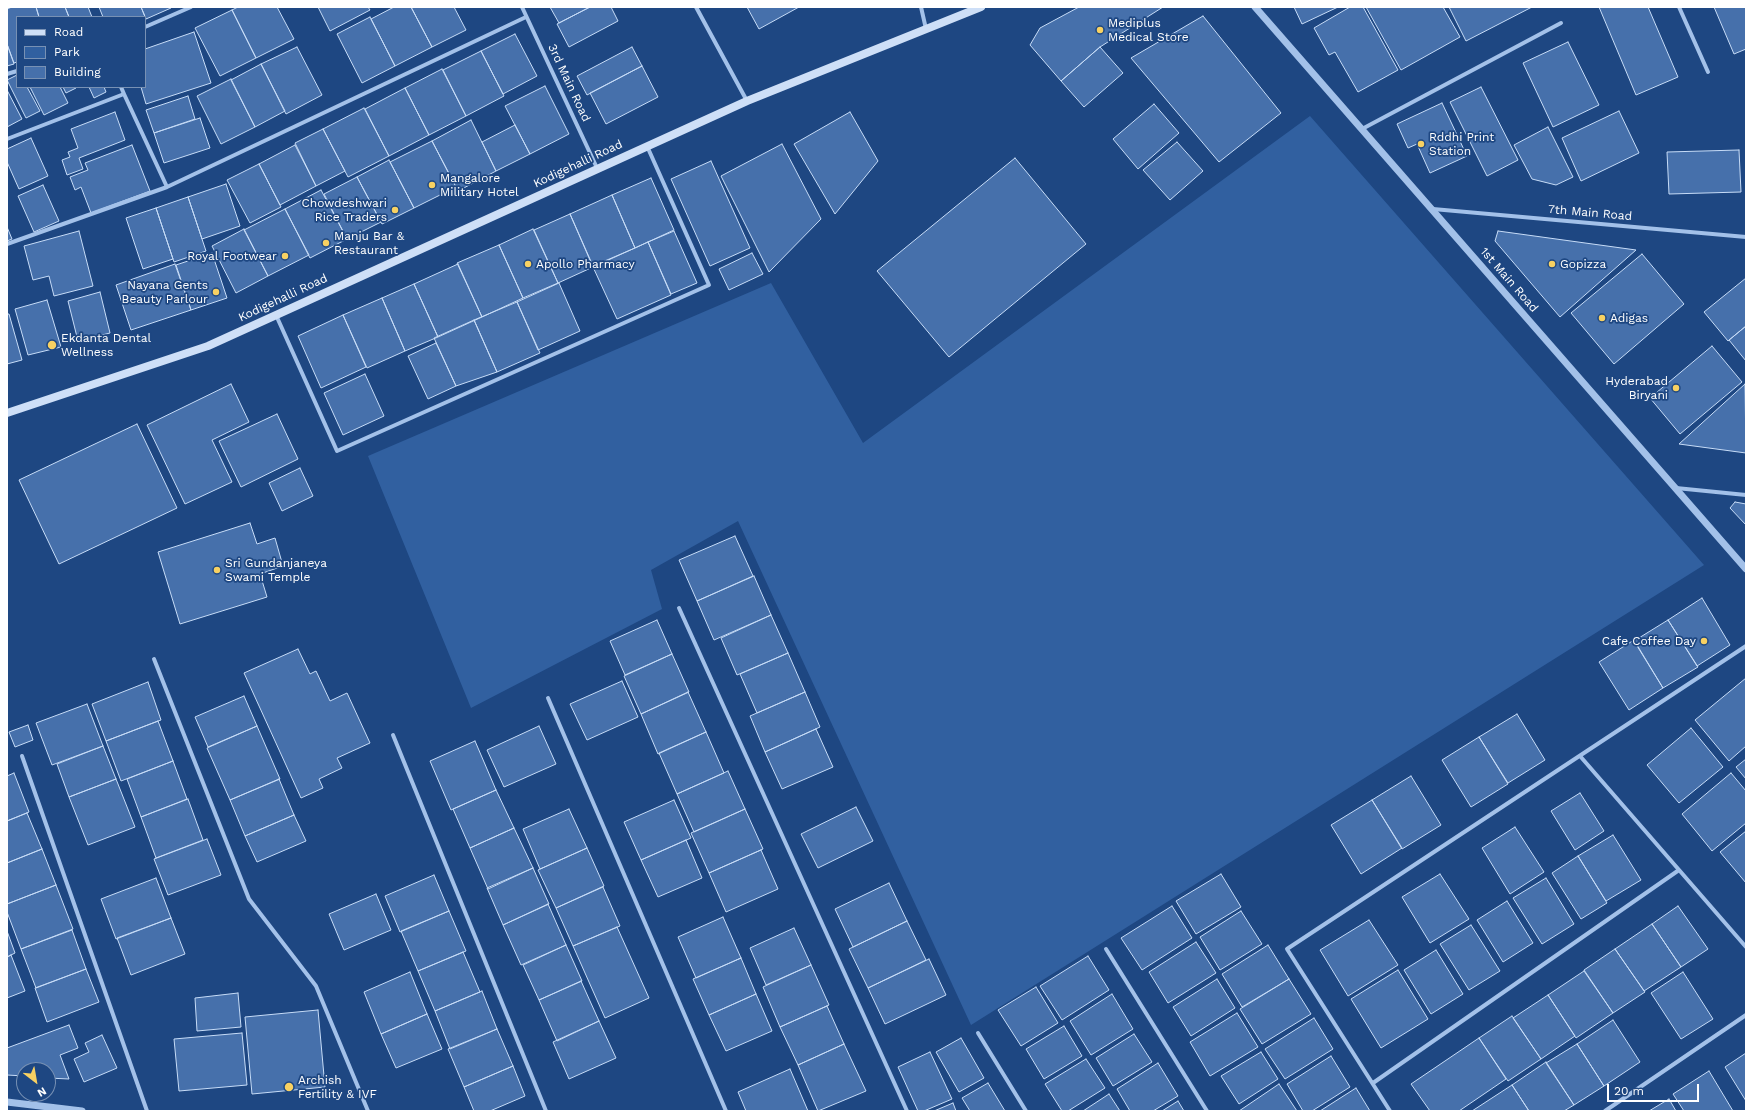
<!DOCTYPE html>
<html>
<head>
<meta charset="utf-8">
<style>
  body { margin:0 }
  #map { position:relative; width:1753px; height:1118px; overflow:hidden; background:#1e4782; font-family:"Work Sans",sans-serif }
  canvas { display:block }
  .frame { position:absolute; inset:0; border:8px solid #fff; pointer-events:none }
  .legend { position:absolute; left:16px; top:16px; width:130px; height:72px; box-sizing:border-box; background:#1e4782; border:1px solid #7891b4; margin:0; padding:5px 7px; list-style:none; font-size:12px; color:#fff }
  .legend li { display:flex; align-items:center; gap:8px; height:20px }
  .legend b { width:20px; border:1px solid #7891b4 }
  .north { position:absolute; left:16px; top:1062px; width:40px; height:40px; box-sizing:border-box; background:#1e4782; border:1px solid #7891b4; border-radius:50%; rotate:149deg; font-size:11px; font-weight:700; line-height:16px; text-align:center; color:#fff }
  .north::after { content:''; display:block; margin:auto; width:14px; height:18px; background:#f8d162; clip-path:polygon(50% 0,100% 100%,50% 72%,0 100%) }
  .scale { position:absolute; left:1607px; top:1084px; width:92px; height:18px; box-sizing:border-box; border:2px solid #fff; border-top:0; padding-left:5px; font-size:12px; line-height:14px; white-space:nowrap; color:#fff; -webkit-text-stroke:3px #1e4782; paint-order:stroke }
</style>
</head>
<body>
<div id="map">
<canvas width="1753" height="1118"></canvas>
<div class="frame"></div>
<ul class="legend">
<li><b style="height:5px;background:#cedff7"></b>Road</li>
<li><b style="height:11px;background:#3160a0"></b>Park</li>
<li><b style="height:11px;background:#4670ab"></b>Building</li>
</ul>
<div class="north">N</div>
<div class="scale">20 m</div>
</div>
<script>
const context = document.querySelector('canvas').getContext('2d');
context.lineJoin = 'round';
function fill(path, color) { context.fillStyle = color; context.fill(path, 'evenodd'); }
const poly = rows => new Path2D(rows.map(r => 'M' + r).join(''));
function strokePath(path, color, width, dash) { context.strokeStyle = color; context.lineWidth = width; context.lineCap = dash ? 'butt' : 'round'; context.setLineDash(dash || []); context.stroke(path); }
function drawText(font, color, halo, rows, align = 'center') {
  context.font = font + ' "Work Sans",sans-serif'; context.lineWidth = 3.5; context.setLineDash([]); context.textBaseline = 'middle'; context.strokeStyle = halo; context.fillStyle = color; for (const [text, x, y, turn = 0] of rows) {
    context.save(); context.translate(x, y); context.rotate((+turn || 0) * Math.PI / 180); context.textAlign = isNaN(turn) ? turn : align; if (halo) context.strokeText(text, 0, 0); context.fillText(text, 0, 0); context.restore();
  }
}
fill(poly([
  [1310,116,1704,565,971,1025,738,521,651,570,662,609,471,708,368,456,771,283,863,443]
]), '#3160a0');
const building = poly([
  [12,7,36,7,39,17,17,17,17,62,14,63,7,44,7,9,12,7],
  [36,7,65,7,69,17,39,17,36,7],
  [65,7,88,7,92,17,69,17,65,7],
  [99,7,141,7,146,19,145,19,145,17,103,17,99,7],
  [141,7,171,7,171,8,146,19,141,7],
  [238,7,277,7,294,39,256,58,232,10,238,7],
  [318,7,368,7,370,10,330,31,318,7],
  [394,7,411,7,432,47,395,66,371,19,394,7],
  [411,7,454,7,466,30,432,47,411,7],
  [550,7,590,7,559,23,550,7],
  [590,7,611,7,618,21,569,47,557,24,590,7],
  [747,7,799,7,759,29,747,7],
  [1079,7,1163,7,1100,47,1061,81,1030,45,1040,28,1079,7],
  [1294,7,1338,7,1302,24,1294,7],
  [1350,7,1363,7,1398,70,1358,92,1335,52,1329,55,1314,28,1350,7],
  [1366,7,1443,7,1460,37,1401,70,1366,7],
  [1449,7,1532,7,1466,41,1449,7],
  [1599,7,1648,7,1678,77,1636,95,1599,7],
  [1714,7,1746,7,1746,49,1734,54,1714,7],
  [232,10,256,58,220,76,195,28,232,10],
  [1203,16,1281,113,1219,162,1131,58,1203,16],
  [370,17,395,66,362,83,337,34,370,17],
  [194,32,211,83,146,104,141,87,145,87,145,49,194,32],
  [515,34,537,76,503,94,481,51,515,34],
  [1568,42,1599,105,1553,127,1523,63,1568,42],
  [7,44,14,64,7,66,7,44],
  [297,47,322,95,286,114,261,64,297,47],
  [632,47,642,66,587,95,577,76,632,47],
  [1100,47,1123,73,1084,107,1061,81,1100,47],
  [481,51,504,96,466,116,443,70,481,51],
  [261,64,285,111,255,127,231,80,261,64],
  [642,66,658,97,606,124,590,93,642,66],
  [442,69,466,116,429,135,405,88,442,69],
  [17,75,17,87,27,87,40,111,26,118,7,80,17,75],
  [231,79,255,127,221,144,197,96,231,79],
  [545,86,569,134,530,154,505,106,545,86],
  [30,87,60,87,68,103,44,115,30,87],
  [63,87,76,87,76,88,66,93,63,87],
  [89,87,104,87,106,92,94,98,89,87],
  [1481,87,1518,160,1487,176,1450,102,1481,87],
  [405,88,429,135,389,156,365,109,405,88],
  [7,90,22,119,7,127,7,90],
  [188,96,195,119,154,133,146,110,188,96],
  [1442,103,1467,156,1430,173,1417,144,1408,148,1397,124,1442,103],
  [1154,104,1179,133,1138,169,1113,139,1154,104],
  [364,108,389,156,348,177,323,129,364,108],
  [1619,111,1639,153,1581,181,1562,138,1619,111],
  [115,112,125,140,79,158,83,169,67,175,62,160,70,157,68,152,78,148,71,129,115,112],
  [850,112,878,161,835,214,794,144,850,112],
  [200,118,210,148,164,163,154,133,200,118],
  [471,120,496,171,458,191,432,141,471,120],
  [515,125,530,154,496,171,482,142,515,125],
  [1548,127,1573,177,1556,185,1532,179,1514,145,1548,127],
  [323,129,345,171,316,186,295,143,323,129],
  [31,138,48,176,19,189,7,162,7,149,31,138],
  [432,141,456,187,414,208,390,162,432,141],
  [1177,142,1203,171,1170,200,1143,170,1177,142],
  [782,144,821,219,769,272,721,176,782,144],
  [132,145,150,191,91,213,81,187,75,190,70,177,88,170,85,163,132,145],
  [295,145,316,186,280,205,259,164,295,145],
  [1739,150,1741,192,1669,194,1667,152,1739,150],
  [1015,158,1086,244,949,357,877,271,1015,158],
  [389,160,414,208,382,224,357,177,389,160],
  [711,161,750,248,710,266,671,179,711,161],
  [259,164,281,207,250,223,227,180,259,164],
  [357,177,381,222,347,239,324,194,357,177],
  [651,178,674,230,635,248,612,195,651,178],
  [226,184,240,226,202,239,188,197,226,184],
  [43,185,59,221,34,232,18,196,43,185],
  [321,190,347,239,310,258,285,209,321,190],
  [612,195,635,248,593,266,570,214,612,195],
  [188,197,206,251,174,262,156,208,188,197],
  [156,208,173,259,143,269,126,218,156,208],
  [285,209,309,255,268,276,244,230,285,209],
  [570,214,593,267,558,283,534,230,570,214],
  [7,227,12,239,7,241,7,227],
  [244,229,268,276,236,293,212,246,244,229],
  [533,229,558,283,523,298,499,245,533,229],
  [79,231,93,286,54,296,49,276,33,280,24,246,79,231],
  [674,231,697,283,671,294,648,242,674,231],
  [1498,231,1636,250,1560,317,1495,241,1498,231],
  [648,242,671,295,617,319,593,267,648,242],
  [499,245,523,298,482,317,457,263,499,245],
  [212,253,227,298,191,310,176,265,212,253],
  [752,253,763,274,729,290,719,269,752,253],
  [1642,254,1684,304,1614,364,1571,313,1642,254],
  [175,264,191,310,131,330,116,285,175,264],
  [458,264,482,317,438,337,414,284,458,264],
  [1746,278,1746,326,1728,341,1704,312,1746,278],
  [559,283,580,331,538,350,517,302,559,283],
  [414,284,438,337,405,351,382,298,414,284],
  [100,292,110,333,78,341,68,301,100,292],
  [382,298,405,351,367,368,343,315,382,298],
  [47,300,61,347,28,355,15,309,47,300],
  [517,302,540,353,497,372,474,320,517,302],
  [7,314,9,314,22,360,7,364,7,314],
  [343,315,366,367,321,388,298,336,343,315],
  [474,320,497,372,456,386,434,338,474,320],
  [1746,326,1746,361,1729,340,1746,326],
  [436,343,456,386,428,399,408,356,436,343],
  [1712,346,1742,382,1680,434,1650,398,1712,346],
  [365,374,384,416,343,435,324,393,365,374],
  [231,384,249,422,212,440,232,482,185,504,147,425,231,384],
  [1745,384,1746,453,1679,444,1745,384],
  [277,414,298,459,241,487,219,441,277,414],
  [137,424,177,508,59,564,19,480,137,424],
  [300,468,313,496,282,511,269,483,300,468],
  [1735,502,1746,504,1746,525,1730,508,1735,502],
  [250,523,257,544,275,538,283,566,260,574,267,597,180,624,158,552,250,523],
  [735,536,753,576,697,601,679,560,735,536],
  [754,576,771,615,714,640,697,601,754,576],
  [1702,598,1730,645,1697,666,1668,620,1702,598],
  [771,615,788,653,737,675,721,638,771,615],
  [657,620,672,654,625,675,610,641,657,620],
  [1668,620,1698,667,1663,688,1634,641,1668,620],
  [1634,640,1663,688,1629,710,1599,662,1634,640],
  [298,649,310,674,316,671,330,701,347,693,370,743,337,758,342,768,319,779,323,788,301,798,244,673,298,649],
  [788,653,805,692,757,713,740,674,788,653],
  [672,654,689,692,641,714,624,676,672,654],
  [1746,678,1746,746,1729,761,1695,720,1746,678],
  [622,681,638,717,587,740,570,704,622,681],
  [148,682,161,720,106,741,92,704,148,682],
  [688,692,706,732,658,754,641,714,688,692],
  [805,692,820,727,765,752,750,716,805,692],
  [244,696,257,726,208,747,195,717,244,696],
  [87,704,103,746,52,765,36,723,87,704],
  [1517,714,1545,760,1508,783,1479,737,1517,714],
  [158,721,173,761,121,781,106,741,158,721],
  [28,725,33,740,15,747,9,732,28,725],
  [257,726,280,779,230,800,207,748,257,726],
  [539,726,556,764,504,787,487,750,539,726],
  [1691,728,1723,767,1679,803,1647,765,1691,728],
  [816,729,833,767,782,789,765,752,816,729],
  [706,732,724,773,677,794,659,753,706,732],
  [1479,737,1508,784,1471,807,1442,760,1479,737],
  [475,741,496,790,451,810,430,761,475,741],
  [103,746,116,779,69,797,57,764,103,746],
  [1746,759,1746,779,1736,767,1746,759],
  [173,761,187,799,141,817,127,779,173,761],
  [728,771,745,809,694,832,677,794,728,771],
  [14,773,29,812,7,821,7,776,14,773],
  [1731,773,1746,791,1746,823,1712,851,1682,814,1731,773],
  [1411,776,1441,825,1402,849,1372,800,1411,776],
  [116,779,135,827,88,845,69,797,116,779],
  [279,779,294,815,245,836,230,800,279,779],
  [496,790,514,828,470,848,453,809,496,790],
  [1580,793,1604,831,1575,850,1551,811,1580,793],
  [188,799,203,840,156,858,141,817,188,799],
  [674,800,691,838,641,860,624,822,674,800],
  [1372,800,1402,848,1361,874,1331,825,1372,800],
  [856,807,873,841,818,868,801,834,856,807],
  [569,809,587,848,540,869,523,829,569,809],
  [745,809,763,849,709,873,691,833,745,809],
  [27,813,42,849,7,863,7,821,27,813],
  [294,815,306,841,257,862,245,836,294,815],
  [1515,827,1544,872,1510,894,1482,848,1515,827],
  [514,828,533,868,488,889,470,848,514,828],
  [1746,831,1746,883,1720,852,1746,831],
  [1613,835,1641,880,1606,901,1578,856,1613,835],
  [207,839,221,875,168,895,154,859,207,839],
  [686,840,702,878,658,897,641,860,686,840],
  [587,848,604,886,556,908,538,870,587,848],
  [42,849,56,885,7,904,7,863,42,849],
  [761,850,778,889,726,912,709,873,761,850],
  [1578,856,1607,903,1581,919,1552,873,1578,856],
  [533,868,549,904,503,925,487,888,533,868],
  [1221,874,1241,907,1196,934,1176,901,1221,874],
  [1440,874,1469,919,1430,943,1402,897,1440,874],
  [434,875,449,911,400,932,385,896,434,875],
  [156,878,171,918,116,939,101,899,156,878],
  [1546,878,1574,924,1542,944,1513,898,1546,878],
  [889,883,907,921,853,947,835,909,889,883],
  [56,885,73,929,21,949,7,912,7,904,56,885],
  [603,887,620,926,573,946,556,908,603,887],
  [376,894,391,930,344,950,329,914,376,894],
  [1507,901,1533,943,1503,962,1477,920,1507,901],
  [548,904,566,945,521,965,503,925,548,904],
  [1172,906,1192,938,1142,970,1121,938,1172,906],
  [1678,906,1708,949,1681,967,1652,924,1678,906],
  [449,911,466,951,418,971,401,931,449,911],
  [1241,911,1262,944,1220,970,1200,937,1241,911],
  [723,917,741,958,696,978,678,937,723,917],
  [171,918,185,954,131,975,117,938,171,918],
  [1369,920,1398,965,1348,996,1320,950,1369,920],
  [907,921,926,960,868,988,849,949,907,921],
  [1652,924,1681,967,1644,991,1615,949,1652,924],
  [1471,925,1500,971,1469,990,1440,944,1471,925],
  [617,927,649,998,605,1018,573,946,617,927],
  [794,928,811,965,766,985,750,948,794,928],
  [72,930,86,969,36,988,21,949,72,930],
  [7,931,15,953,7,957,7,931],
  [1196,942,1216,973,1168,1003,1149,972,1196,942],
  [566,945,582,981,539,1000,523,965,566,945],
  [1268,945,1289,979,1242,1007,1222,974,1268,945],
  [1615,949,1645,992,1613,1013,1584,970,1615,949],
  [1436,950,1463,994,1431,1014,1404,970,1436,950],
  [463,952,480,992,435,1011,418,971,463,952],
  [11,955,25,991,7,998,7,957,11,955],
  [1088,956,1109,990,1062,1020,1040,986,1088,956],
  [741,958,756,994,709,1015,693,979,741,958],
  [929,959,946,995,885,1024,868,988,929,959],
  [811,965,829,1005,780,1027,763,987,811,965],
  [86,969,99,1002,47,1022,35,988,86,969],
  [1398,970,1428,1019,1381,1048,1351,999,1398,970],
  [1584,971,1613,1013,1576,1038,1548,995,1584,971],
  [410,972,427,1014,381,1034,364,992,410,972],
  [1683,972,1713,1019,1681,1039,1651,993,1683,972],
  [1217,979,1235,1008,1191,1036,1173,1007,1217,979],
  [1289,979,1311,1014,1262,1044,1240,1009,1289,979],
  [581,981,599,1021,557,1041,539,1000,581,981],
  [1036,987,1058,1023,1021,1046,998,1010,1036,987],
  [482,991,497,1029,450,1049,435,1011,482,991],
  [238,993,241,1027,197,1031,195,998,238,993],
  [756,994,772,1031,726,1051,709,1015,756,994],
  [1112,994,1133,1029,1091,1055,1070,1021,1112,994],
  [1548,995,1575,1036,1541,1059,1513,1018,1548,995],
  [827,1006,844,1044,798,1065,780,1027,827,1006],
  [318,1010,325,1087,252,1094,245,1017,318,1010],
  [1237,1013,1258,1047,1210,1076,1190,1042,1237,1013],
  [427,1014,442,1049,396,1068,381,1034,427,1014],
  [1512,1016,1541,1059,1508,1081,1479,1038,1512,1016],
  [1314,1018,1333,1049,1285,1079,1265,1049,1314,1018],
  [1613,1020,1640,1062,1604,1086,1577,1044,1613,1020],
  [599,1021,616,1058,569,1079,553,1042,599,1021],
  [69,1025,78,1048,60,1055,69,1079,48,1078,48,1070,24,1070,24,1076,7,1075,7,1048,69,1025],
  [1064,1026,1082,1056,1044,1079,1026,1049,1064,1026],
  [497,1029,513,1066,464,1087,448,1049,497,1029],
  [242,1033,247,1085,179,1091,174,1039,242,1033],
  [1134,1034,1152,1062,1113,1086,1096,1058,1134,1034],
  [102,1035,117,1068,84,1082,74,1059,89,1052,85,1043,102,1035],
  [961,1038,984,1078,959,1092,936,1052,961,1038],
  [1479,1038,1506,1079,1459,1111,1430,1111,1411,1084,1479,1038],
  [844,1044,866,1091,818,1111,798,1065,844,1044],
  [1577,1044,1604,1086,1574,1105,1546,1063,1577,1044],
  [930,1052,952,1099,924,1111,918,1111,898,1067,930,1052],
  [1261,1052,1278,1079,1239,1104,1221,1076,1261,1052],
  [1746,1053,1746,1101,1725,1067,1746,1053],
  [1331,1056,1350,1087,1312,1111,1303,1111,1287,1084,1331,1056],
  [1086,1059,1105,1088,1068,1111,1062,1111,1045,1084,1086,1059],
  [1546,1062,1574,1105,1564,1111,1529,1111,1512,1085,1546,1062],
  [1158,1063,1178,1096,1153,1111,1130,1111,1117,1089,1158,1063],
  [513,1066,525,1096,490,1111,474,1111,464,1087,513,1066],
  [790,1069,808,1111,746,1111,738,1092,790,1069],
  [1709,1071,1733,1111,1684,1111,1673,1094,1709,1071],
  [988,1083,1005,1111,970,1111,962,1098,988,1083],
  [1279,1084,1297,1111,1239,1111,1279,1084],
  [1512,1085,1529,1111,1472,1111,1512,1085],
  [1356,1088,1370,1111,1320,1111,1356,1088],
  [1109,1094,1120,1111,1083,1111,1109,1094],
  [1669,1099,1676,1111,1649,1111,1669,1099],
  [1178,1101,1184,1111,1162,1111,1178,1101],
  [953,1103,956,1111,934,1111,953,1103]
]);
fill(building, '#4670ab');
strokePath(building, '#c7dcf7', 1);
strokePath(poly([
  [522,7,597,168],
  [696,7,747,101],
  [921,7,926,29],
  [1679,7,1708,72],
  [145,27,191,7],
  [7,74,17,71],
  [121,87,124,94],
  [1362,129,1561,23],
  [7,139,124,94,167,187],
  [1433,209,1746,237],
  [7,244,167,187,526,17],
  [276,315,337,451,709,285,647,146],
  [1676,488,1746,495],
  [679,608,907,1111],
  [154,659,249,899,316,986,368,1111],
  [548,698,726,1111],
  [393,735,546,1111],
  [22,756,147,1111],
  [1580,756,1746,947],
  [1106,949,1207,1111],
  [978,1033,1026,1111],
  [1373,1083,1679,870],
  [1390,1111,1287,949,1746,646],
  [1605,1111,1746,1015]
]), '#a3c1e9', 4);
strokePath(poly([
  [1255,7,1746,569],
  [7,1102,82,1111]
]), '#a3c1e9', 7);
strokePath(poly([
  [7,413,208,346,747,101,981,7]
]), '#cedff7', 8);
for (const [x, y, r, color] of [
  [1100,30,4,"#f8d162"],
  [1421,144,4,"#f8d162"],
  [432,185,4,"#f8d162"],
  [395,210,4,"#f8d162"],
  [326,243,4,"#f8d162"],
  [285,256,4,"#f8d162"],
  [528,264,4,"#f8d162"],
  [1552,264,4,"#f8d162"],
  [216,292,4,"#f8d162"],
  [1602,318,4,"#f8d162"],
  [52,345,5,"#f8d162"],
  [1676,388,4,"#f8d162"],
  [217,570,4,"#f8d162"],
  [1704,641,4,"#f8d162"],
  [289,1087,5,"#f8d162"]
]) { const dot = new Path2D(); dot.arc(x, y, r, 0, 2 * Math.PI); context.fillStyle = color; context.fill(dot); strokePath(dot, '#1e4782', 1.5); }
drawText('12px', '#fff', '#1e4782', [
  ["Mediplus",1108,23],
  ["Medical Store",1108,37],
  ["Rddhi Print",1429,137],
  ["Station",1429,151],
  ["Mangalore",440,178],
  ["Military Hotel",440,192],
  ["Chowdeshwari",387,203,"right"],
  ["Rice Traders",387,217,"right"],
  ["Manju Bar &",334,236],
  ["Restaurant",334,250],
  ["Royal Footwear",277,256,"right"],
  ["Apollo Pharmacy",536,264],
  ["Gopizza",1560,264],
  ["Nayana Gents",208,285,"right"],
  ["Beauty Parlour",208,299,"right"],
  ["Adigas",1610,318],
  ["Ekdanta Dental",61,338],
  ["Wellness",61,352],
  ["Hyderabad",1668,381,"right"],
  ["Biryani",1668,395,"right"],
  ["Sri Gundanjaneya",225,563],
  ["Swami Temple",225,577],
  ["Cafe Coffee Day",1696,641,"right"],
  ["Archish",298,1080],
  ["Fertility & IVF",298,1094]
], 'left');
drawText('12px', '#fff', '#1e4782', [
  ["3rd Main Road",569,83,65],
  ["Kodigehalli Road",578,164,-25],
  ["7th Main Road",1590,213,5],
  ["1st Main Road",1509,280,49],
  ["Kodigehalli Road",283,298,-25]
]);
</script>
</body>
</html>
